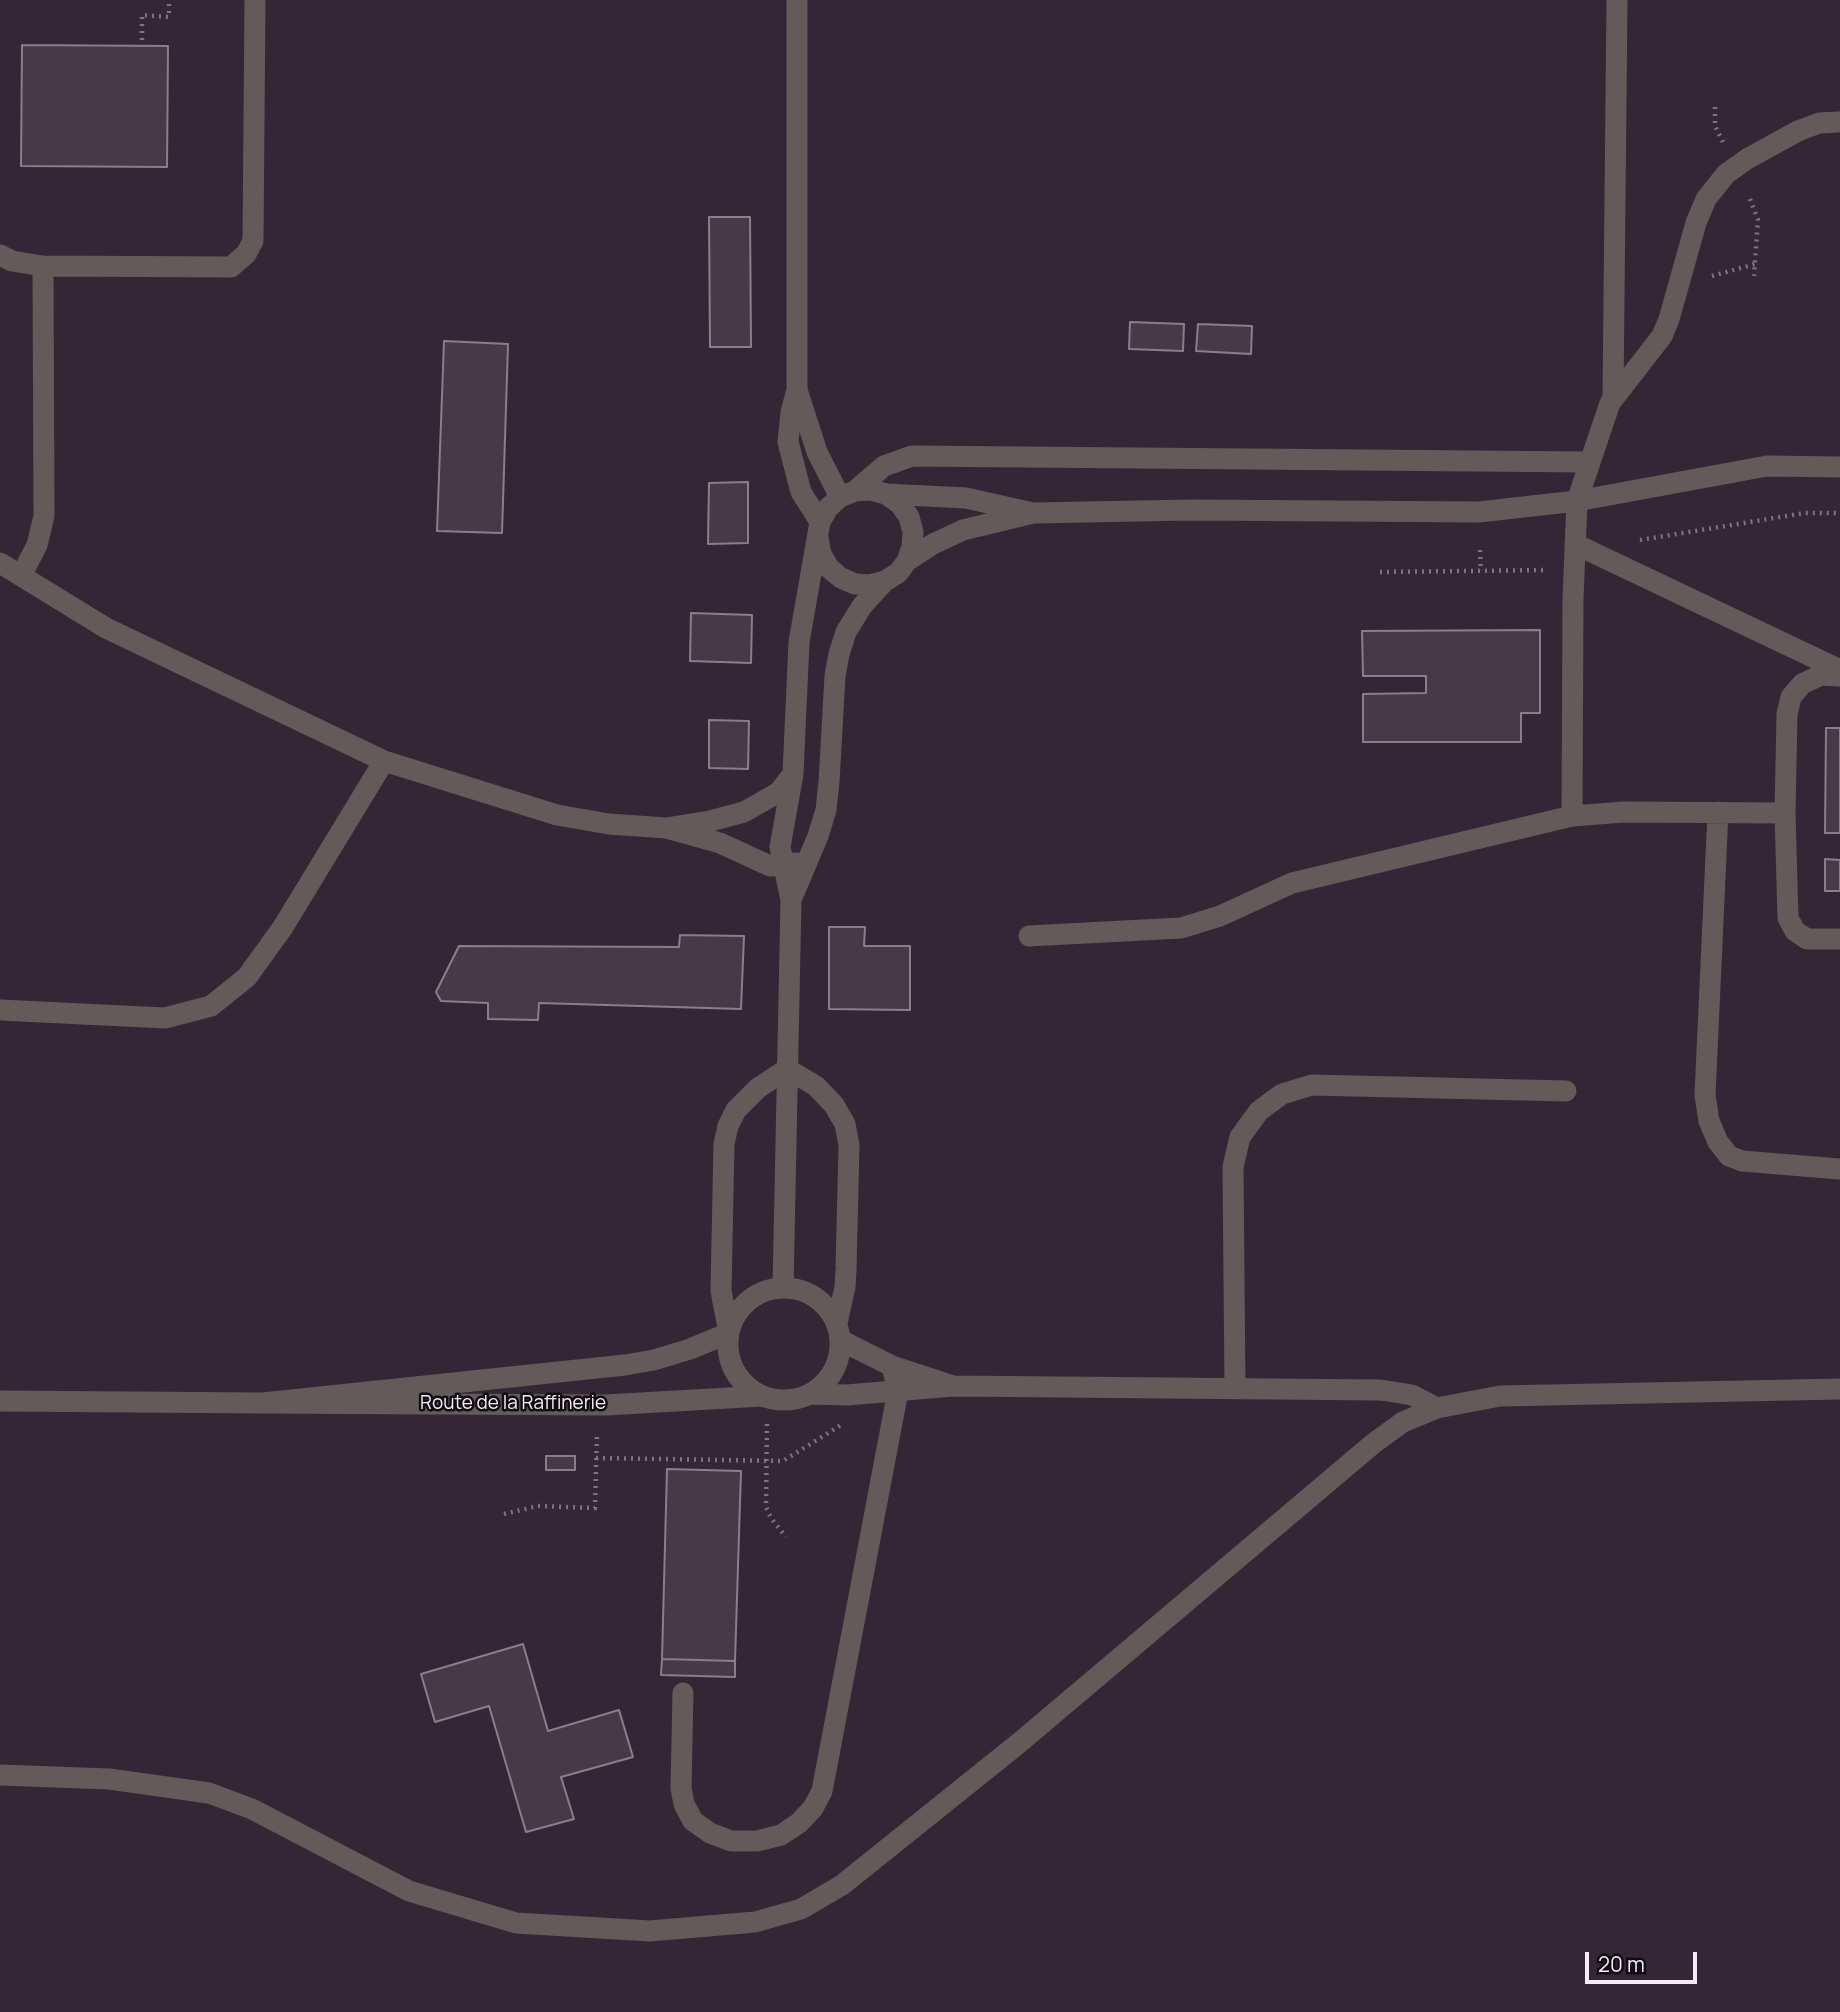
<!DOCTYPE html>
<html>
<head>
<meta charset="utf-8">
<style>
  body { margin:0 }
  #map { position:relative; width:1840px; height:2012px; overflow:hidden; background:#2a202b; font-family:Manrope,sans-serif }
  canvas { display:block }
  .scale { position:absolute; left:1585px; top:1952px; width:112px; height:32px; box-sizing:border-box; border:4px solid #f3ecf4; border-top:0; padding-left:9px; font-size:21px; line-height:24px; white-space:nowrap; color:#f3ecf4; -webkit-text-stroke:5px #100c11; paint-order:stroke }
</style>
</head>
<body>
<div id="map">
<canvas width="1840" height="2012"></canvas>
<div class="scale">20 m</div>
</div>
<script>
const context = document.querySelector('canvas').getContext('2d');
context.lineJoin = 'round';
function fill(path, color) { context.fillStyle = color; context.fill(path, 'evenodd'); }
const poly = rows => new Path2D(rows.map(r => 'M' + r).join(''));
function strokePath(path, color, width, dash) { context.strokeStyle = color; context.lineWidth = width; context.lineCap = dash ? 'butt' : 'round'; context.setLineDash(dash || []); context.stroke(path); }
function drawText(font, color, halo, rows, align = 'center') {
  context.font = font + ' Manrope,sans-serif'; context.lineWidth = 5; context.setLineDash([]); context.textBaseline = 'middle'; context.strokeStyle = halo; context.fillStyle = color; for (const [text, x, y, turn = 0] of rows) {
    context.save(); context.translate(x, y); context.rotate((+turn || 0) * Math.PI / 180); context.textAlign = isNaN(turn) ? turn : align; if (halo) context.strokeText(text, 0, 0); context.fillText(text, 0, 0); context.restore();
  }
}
fill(poly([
  [0,0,1840,0,1840,2012,0,2012]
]), '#352636');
const building = poly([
  [22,45,168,46,167,167,21,166,22,45],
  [709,217,750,217,751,347,710,347,709,217],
  [1130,322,1184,324,1183,351,1129,349,1130,322],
  [1198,324,1252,326,1251,354,1196,351,1198,324],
  [444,341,508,344,502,533,437,531,444,341],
  [748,482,748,543,708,544,709,483,748,482],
  [691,613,752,615,751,663,690,661,691,613],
  [1540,630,1540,713,1521,713,1521,742,1363,742,1363,694,1426,693,1426,676,1363,676,1362,631,1540,630],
  [709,720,749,721,748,769,709,768,709,720],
  [1826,728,1840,728,1840,833,1825,833,1826,728],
  [1825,859,1840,860,1840,891,1825,891,1825,859],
  [829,927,865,927,864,946,910,946,910,1010,829,1009,829,927],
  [680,935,744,936,741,1009,539,1003,538,1020,488,1019,488,1003,441,1001,436,992,459,946,679,947,680,935],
  [546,1456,575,1456,575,1470,546,1470,546,1456],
  [667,1469,741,1471,735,1661,662,1659,667,1469],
  [523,1644,548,1731,619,1710,633,1757,561,1777,574,1819,526,1832,489,1706,435,1722,421,1674,523,1644],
  [662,1659,735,1661,735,1677,661,1675,662,1659]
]);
fill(building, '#453a46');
strokePath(building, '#8b7e8c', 2);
strokePath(poly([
  [142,40,142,15,169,17,169,0],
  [1715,107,1715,126,1723,142],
  [1750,199,1758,220,1754,276],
  [1712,276,1755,264],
  [1640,540,1805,513,1840,513],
  [1480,550,1481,571],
  [1380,572,1546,570],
  [767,1424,766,1507,771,1518,786,1537],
  [596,1458,783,1461,841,1425],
  [504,1514,538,1506,595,1508,597,1432]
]), '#7d747e', 4.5, [2, 5]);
strokePath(poly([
  [797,0,797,390,791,412,788,442,801,492,820,522],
  [0,255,12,261,43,266,44,516,37,545,21,576],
  [43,266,231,267,246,254,253,241,255,0],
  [797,390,817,452,840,497],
  [1613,397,1617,0],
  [855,491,884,466,912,456,1588,462],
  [886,494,966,498,1033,513,963,530,933,544,907,561],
  [1033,513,1191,510,1479,512,1577,501,1767,466,1840,467],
  [818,538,821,554,829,568,841,578,855,584,870,585,885,581,898,573,907,561,912,547,913,532,909,517,900,504,886,494,871,490,855,491,840,497,828,508,820,522,799,642,793,774,780,847,791,900,818,836,826,810,829,782,835,676,839,654,846,632,862,606,885,581],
  [1575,544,1840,670],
  [0,563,106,628,384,761,557,815,609,824,666,828],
  [793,774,779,792,744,812,710,821,666,828,720,843,770,866,797,863],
  [1718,812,1705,1095,1709,1121,1718,1142,1729,1156,1742,1161,1840,1169],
  [1785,813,1788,918,1795,931,1807,939,1840,939],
  [1572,816,1624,812,1785,813,1787,714,1791,697,1802,684,1821,675,1840,676],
  [1029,936,1181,928,1220,916,1292,883,1572,816,1573,599,1577,501,1610,403,1662,336,1669,319,1696,223,1706,199,1726,174,1747,159,1798,131,1819,123,1840,122],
  [0,1010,165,1018,211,1006,247,977,283,927,384,761],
  [783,1288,791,900],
  '728 1344a56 56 0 1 1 112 0a56 56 0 1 1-112 0Z',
  [953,1386,1381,1390,1412,1395,1437,1408,1500,1396,1840,1389],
  [1235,1388,1233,1167,1240,1137,1259,1111,1282,1094,1312,1085,1566,1091],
  [810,1394,847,1395,953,1386,892,1366,840,1340],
  [763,1396,606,1405,263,1403,625,1365,654,1360,690,1349,729,1333,721,1291,724,1144,728,1126,736,1110,758,1088,787,1069,816,1086,834,1105,845,1124,849,1145,846,1269,845,1287,837,1323],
  [0,1401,263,1403],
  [683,1693,681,1788,684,1804,693,1821,710,1833,731,1841,757,1841,781,1835,799,1823,813,1808,822,1791,898,1391,892,1366],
  [0,1775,109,1779,209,1793,252,1809,409,1891,516,1923,650,1931,755,1922,801,1909,842,1885,1019,1743,1374,1443,1403,1422,1437,1408]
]), '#635b59', 21);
drawText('19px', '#f3ecf4', '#100c11', [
  ["Route de la Raffinerie",513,1404]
]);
</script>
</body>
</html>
